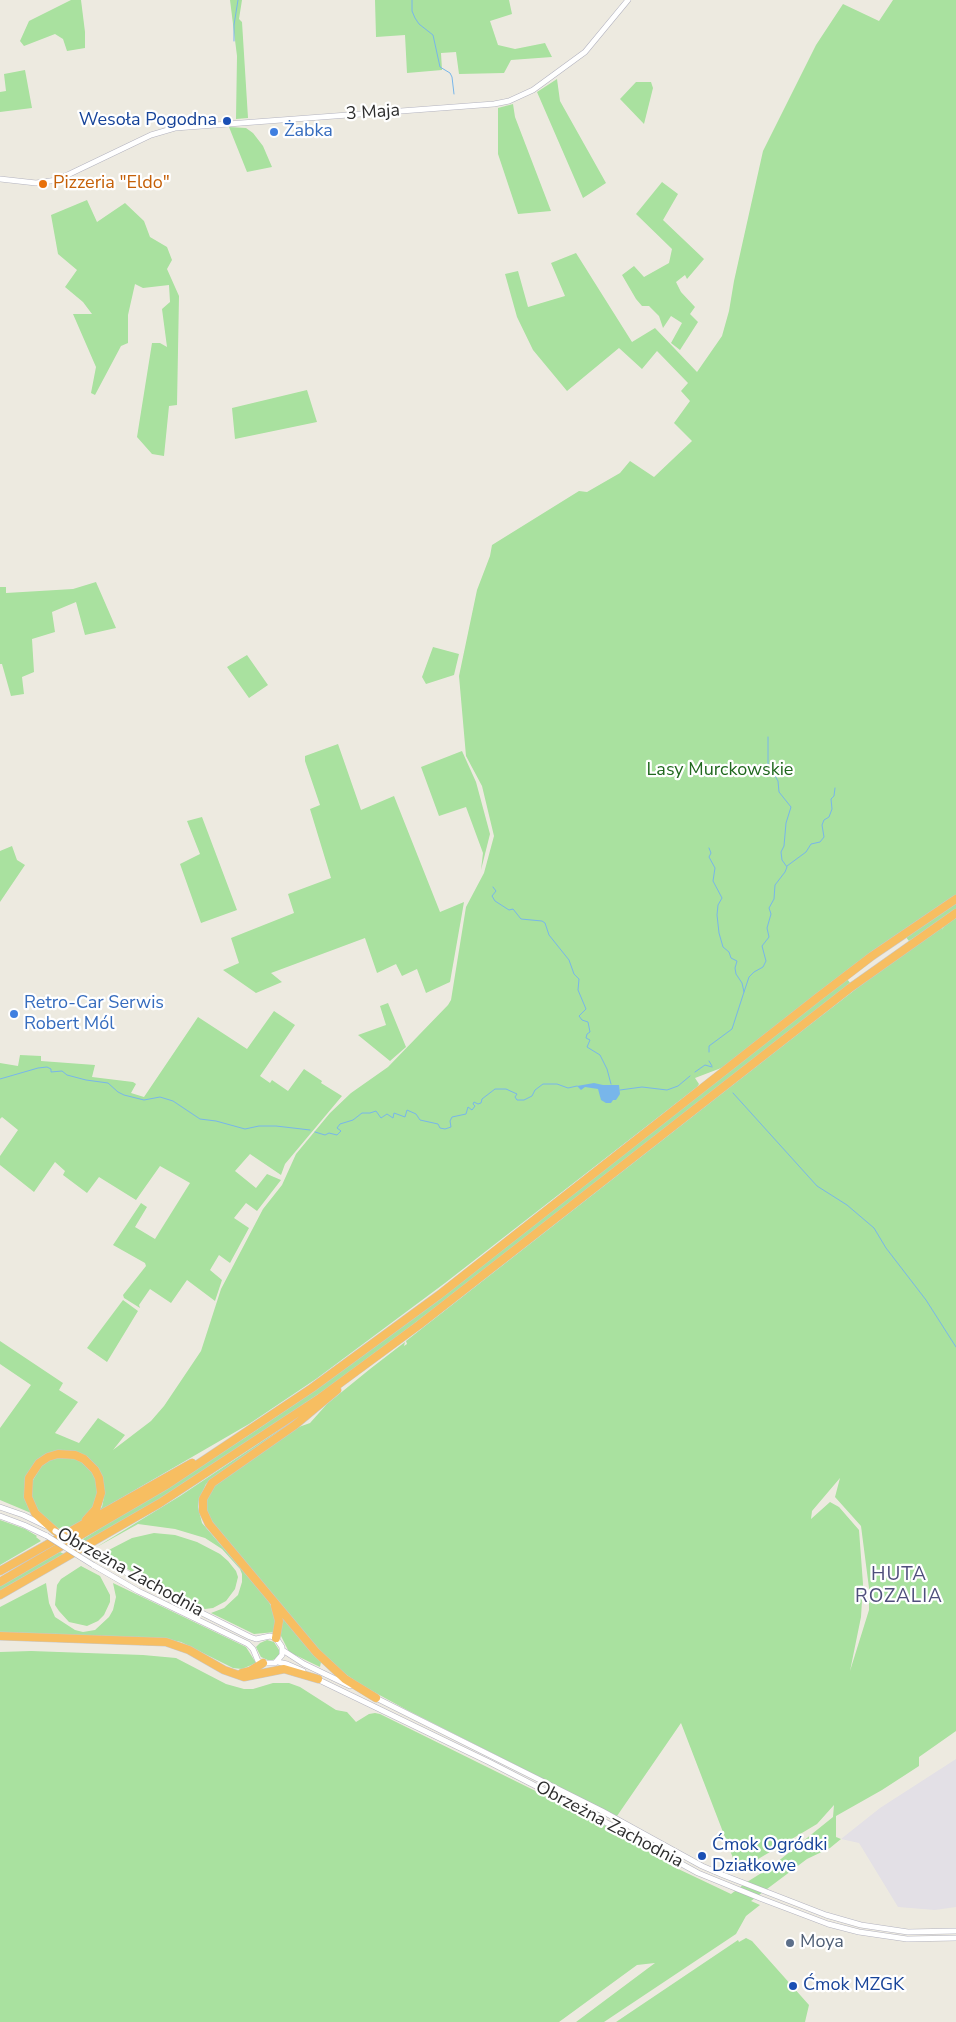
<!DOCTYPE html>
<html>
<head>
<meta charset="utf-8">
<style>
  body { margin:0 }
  canvas { display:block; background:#edeae0 }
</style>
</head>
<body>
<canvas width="956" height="2022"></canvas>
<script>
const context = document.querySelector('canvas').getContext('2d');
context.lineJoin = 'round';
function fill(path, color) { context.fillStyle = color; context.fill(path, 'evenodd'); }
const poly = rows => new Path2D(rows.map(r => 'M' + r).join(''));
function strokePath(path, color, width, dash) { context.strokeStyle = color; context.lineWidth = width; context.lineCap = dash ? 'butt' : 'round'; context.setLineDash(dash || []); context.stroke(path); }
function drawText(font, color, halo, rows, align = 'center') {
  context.font = font + ' "Nunito Sans",sans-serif'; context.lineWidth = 4.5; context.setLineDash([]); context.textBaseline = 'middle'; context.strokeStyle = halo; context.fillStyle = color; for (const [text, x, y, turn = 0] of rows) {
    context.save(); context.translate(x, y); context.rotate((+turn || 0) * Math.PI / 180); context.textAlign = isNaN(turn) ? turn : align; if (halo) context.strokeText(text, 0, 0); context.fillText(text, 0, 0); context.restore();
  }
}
fill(poly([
  [956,1759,956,1907,935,1910,898,1907,859,1843,841,1839,880,1808]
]), '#e3e0e6');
fill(poly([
  [71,0,81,0,85,32,85,48,67,51,63,39,55,34,24,46,20,41,29,21],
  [230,0,242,0,239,19,242,22,248,118,236,119,237,56],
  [375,0,509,0,512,14,490,21,498,45,515,49,545,43,552,57,511,60,504,73,459,74,456,52,441,53,442,70,407,73,405,35,376,37],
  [893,0,956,0,956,896,729,1065,695,1078,699,1084,697,1087,445,1283,316,1379,249,1424,97,1512,102,1507,104,1497,102,1478,88,1460,54,1452,26,1479,25,1496,31,1513,0,1500,0,1428,31,1385,0,1364,0,1341,63,1383,59,1390,78,1402,55,1433,79,1443,98,1418,125,1435,113,1450,151,1421,164,1406,201,1351,221,1289,263,1209,282,1185,296,1154,330,1113,351,1093,388,1067,448,1005,451,1000,466,907,484,873,494,836,482,786,466,756,459,676,477,590,490,556,492,545,579,491,587,492,620,473,630,461,654,477,692,441,674,423,690,401,681,391,688,383,657,351,642,369,619,348,567,391,533,350,517,317,505,274,518,271,528,307,565,296,551,263,576,253,632,342,655,328,697,372,722,336,729,311,734,281,763,151,816,45,843,4,879,21],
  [25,70,32,108,0,112,0,92,6,91,4,74],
  [557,79,560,101,606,183,583,198,537,92],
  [636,82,651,82,653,88,644,124,620,99],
  [513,104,515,117,551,211,518,214,498,154,498,108],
  [229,127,246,128,253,133,263,146,272,167,247,172],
  [662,182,678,194,663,220,704,259,687,279,685,275,676,282,681,292,695,307,690,314,698,322,680,350,671,343,682,323,671,316,663,328,659,316,649,306,642,306,636,299,622,275,634,266,644,277,669,263,672,249,636,214],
  [87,200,97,222,125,203,144,221,150,237,167,247,172,260,167,269,179,296,177,405,169,406,164,456,152,454,137,437,152,343,160,343,167,347,162,309,170,302,169,285,143,288,135,284,128,315,128,343,121,346,95,395,91,393,96,367,73,314,92,314,83,302,65,287,77,270,58,254,51,215],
  [307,390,317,422,235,439,232,408],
  [96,582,116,628,85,635,76,602,52,612,55,632,32,639,34,672,22,677,24,694,11,696,2,664,0,664,0,587,6,587,6,593,73,589],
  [433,647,459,654,454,675,426,684,422,677],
  [247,655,268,685,249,698,227,667],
  [338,744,361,810,394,796,440,912,464,902,450,982,426,993,417,969,402,976,396,964,377,973,365,938,271,973,282,982,256,993,223,970,239,963,231,938,294,913,288,894,331,878,310,809,320,805,305,761,305,756],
  [462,751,476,782,490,834,481,870,483,853,466,807,439,816,421,767],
  [202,817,237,910,201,923,180,864,200,854,187,821],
  [12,846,17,860,25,865,0,902,0,851],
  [956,902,956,910,909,941,905,936],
  [956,918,956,1731,919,1757,919,1766,882,1790,836,1816,836,1837,841,1839,830,1848,807,1859,751,1901,760,1905,746,1916,736,1934,604,2022,576,2022,655,1963,637,1965,559,2022,0,2022,0,1652,31,1651,143,1655,176,1658,226,1684,244,1689,253,1689,273,1683,289,1683,300,1687,336,1710,347,1712,356,1722,369,1714,375,1713,380,1714,582,1814,618,1832,672,1866,731,1894,747,1882,771,1867,833,1817,834,1805,817,1824,738,1871,681,1723,617,1816,407,1710,361,1685,334,1666,320,1652,213,1523,207,1512,206,1501,215,1485,296,1428,310,1423,327,1404,370,1369,405,1342,404,1346,407,1344,406,1341,794,1037,874,975,943,927,942,930,944,926],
  [840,1478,835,1497,861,1526,869,1588,869,1610,850,1671,861,1617,863,1584,859,1530,839,1507,830,1502,811,1519,812,1511],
  [847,979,851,984,443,1302,342,1378,212,1467,86,1544,80,1541,243,1439,301,1400],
  [388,1003,406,1047,390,1061,358,1035,386,1025,380,1006],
  [274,1011,295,1025,260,1076,270,1083,272,1080,288,1091,304,1069,322,1081,321,1083,342,1096,285,1164,281,1175,250,1154,235,1171,256,1188,267,1174,281,1180,257,1211,246,1203,234,1218,249,1228,230,1263,219,1255,210,1270,222,1280,215,1301,187,1280,171,1303,150,1289,139,1305,140,1308,124,1298,123,1295,146,1266,145,1263,113,1245,141,1203,147,1207,135,1227,155,1239,190,1183,160,1166,136,1200,99,1177,87,1193,63,1175,65,1171,55,1162,34,1192,0,1165,0,1156,18,1130,2,1117,0,1119,0,1063,18,1066,20,1055,41,1056,41,1061,95,1065,92,1077,133,1082,136,1084,131,1093,144,1097,198,1017,247,1049],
  [123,1300,138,1311,107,1362,87,1348],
  [315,1406,206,1484,199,1499,198,1507,202,1523,267,1599,273,1609,276,1620,275,1632,254,1634,211,1613,224,1608,238,1595,242,1582,242,1574,240,1569,222,1549,205,1538,175,1529,138,1524,95,1548,180,1496],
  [68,1456,80,1460,94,1474,98,1488,95,1506,83,1520,64,1531,56,1527,36,1511,31,1496,33,1480,42,1465,52,1458],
  [0,1520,25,1529,37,1536,36,1537,41,1541,0,1565],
  [154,1533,175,1535,197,1542,220,1554,228,1561,236,1571,238,1577,235,1589,226,1601,213,1608,205,1609,129,1570,103,1553,132,1538],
  [60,1552,66,1555,0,1592,0,1584],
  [81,1566,100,1576,110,1595,110,1602,104,1615,98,1621,87,1626,69,1622,59,1611,55,1605,57,1585,61,1579],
  [46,1583,49,1603,55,1617,75,1630,83,1632,95,1630,109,1617,113,1610,116,1597,113,1583,246,1647,256,1663,242,1669,233,1668,181,1642,166,1639,0,1633,0,1607],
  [279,1609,321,1662,320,1667,289,1652,281,1636],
  [267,1640,274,1642,281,1653,275,1659,270,1661,261,1657,256,1647,260,1643],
  [746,1938,752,1941,809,2005,805,2022,616,2022,738,1940,739,1942]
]), '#a9e19f');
fill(poly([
  [594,1083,603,1085,619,1085,620,1094,616,1100,613,1100,611,1103,606,1103,601,1100,598,1089,585,1087,581,1090,577,1086]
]), '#78b6ea');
strokePath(poly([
  [412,0,412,11,415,18,419,24,433,35,440,67,450,73,452,77,454,94],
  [234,41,234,25,238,0],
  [787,866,806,852,811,844,820,842,824,837,822,825,824,820,829,817,832,809,831,799,834,796,835,788],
  [493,887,496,891,492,896,495,901,509,910,513,909,521,919,542,921,545,923,549,935,569,960,574,974,579,979,578,990,586,1009,579,1016,582,1020,588,1022,590,1032,587,1034,586,1038,590,1040,587,1047,600,1055,607,1069,611,1084],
  [744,992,749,977,754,972,763,967,766,961,762,946,769,937,767,928,771,914,769,908,774,899,775,885,785,872,787,867,782,860,781,852,784,846,786,823,791,807,779,792,778,781,768,764,768,737],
  [709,1052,709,1046,732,1029,744,992,742,983,736,974,735,968,737,961,731,958,729,952,723,947,719,933,717,915,718,905,722,898,713,881,715,868,709,857,711,853,709,848],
  [709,1061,712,1066],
  [695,1072,705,1065,712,1067],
  [0,1079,38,1068,47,1067,51,1069,51,1072,62,1071,67,1075,86,1080,108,1083,118,1092,124,1095,144,1100,160,1097,173,1101,200,1119,216,1121,245,1129,259,1126,276,1126,310,1130],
  [620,1090,642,1087,667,1090,678,1086,690,1076],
  [733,1093,817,1186,847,1205,874,1228,886,1248,926,1300,956,1347],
  [315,1132,325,1135,329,1133,337,1135,341,1131,337,1128,340,1124,353,1120,362,1113,370,1113,376,1111,381,1118,387,1114,393,1118,394,1113,405,1117,407,1110,416,1114,420,1120,438,1124,440,1128,445,1129,451,1127,450,1121,452,1117,466,1114,468,1107,472,1110,475,1106,473,1104,474,1102,478,1104,481,1103,482,1099,495,1089,506,1089,517,1094,515,1097,517,1100,524,1100,532,1096,535,1090,543,1084,557,1084,568,1088,577,1086]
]), '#78b6ea', 1);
const tertiary = poly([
  [0,179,36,183,57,180,151,135,175,128,494,104,509,101,533,90,585,52,628,0],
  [0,1507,23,1515,46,1526],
  [0,1516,24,1525,47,1536],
  [93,1565,138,1591,248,1644,253,1649,258,1661,263,1663,275,1663,282,1655,282,1647,276,1638,270,1636,256,1639,250,1637,170,1597,102,1559],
  [284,1651,304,1664,350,1686],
  [278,1662,287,1664,303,1671],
  [317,1679,489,1762,598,1818,698,1873,762,1899,828,1924,859,1932,907,1939,956,1938],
  [374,1697,602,1811,702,1866,723,1875,826,1915,861,1925,908,1932,956,1931]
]);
const motorway = poly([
  [337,1390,295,1425,212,1483,203,1499,203,1511,209,1524,316,1652,345,1679,376,1698],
  [55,1531,35,1513,28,1497,29,1478,39,1463,48,1457,58,1454,75,1455,84,1459,95,1470,99,1478,101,1493,96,1509,86,1520],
  [0,1571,192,1463],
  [0,1582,168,1484,312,1388,439,1295,817,998,872,956,956,899],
  [0,1595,160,1503,320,1398,419,1325,850,988,956,913],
  [275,1606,279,1621,276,1638],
  [0,1636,166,1642,189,1650,224,1670,244,1677,284,1669,318,1679],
  [242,1673,250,1671,263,1663]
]);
strokePath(tertiary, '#b3b3bf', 6);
strokePath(motorway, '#c8c8c8', 9);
strokePath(tertiary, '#fff', 5);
strokePath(motorway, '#f7be61', 8);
const tertiaryBridge = poly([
  [55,1531,102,1559],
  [47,1536,93,1565]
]);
strokePath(tertiaryBridge, '#b3b3bf', 6, []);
strokePath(tertiaryBridge, '#fff', 5);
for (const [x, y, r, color] of [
  [227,121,5,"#1a4fb4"],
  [274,132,5,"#3f7fe0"],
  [43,184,5,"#e8710a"],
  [14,1014,5,"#3f7fe0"],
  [702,1856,5,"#1a4fb4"],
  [790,1943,5,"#5c6f8a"],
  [793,1986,5,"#1a4fb4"]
]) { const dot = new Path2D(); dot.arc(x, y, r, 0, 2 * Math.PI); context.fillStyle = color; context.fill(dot); strokePath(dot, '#fff', 2); }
drawText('18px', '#2d2d2d', '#fff', [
  ["3 Maja",373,113,-4],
  ["Obrzeżna Zachodnia",130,1573,29],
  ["Obrzeżna Zachodnia",609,1825,28]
]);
drawText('18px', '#164399', '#fff', [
  ["Wesoła Pogodna",217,121,"right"],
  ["Ćmok Ogródki",712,1846],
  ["Działkowe",712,1867],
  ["Ćmok MZGK",803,1986]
], 'left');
drawText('18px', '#366cbe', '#fff', [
  ["Żabka",284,132],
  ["Retro-Car Serwis",24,1004],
  ["Robert Mól",24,1025]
], 'left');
drawText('18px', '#c56008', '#fff', [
  ["Pizzeria \"Eldo\"",53,184]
], 'left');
drawText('18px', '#20681e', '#fff', [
  ["Lasy Murckowskie",720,771]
]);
drawText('18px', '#4e5e75', '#fff', [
  ["Moya",800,1943]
], 'left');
context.letterSpacing = '1px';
drawText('19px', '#4f4e7c', '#fff', [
  ["HUTA",899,1575],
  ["ROZALIA",899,1597]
]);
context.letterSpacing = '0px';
</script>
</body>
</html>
